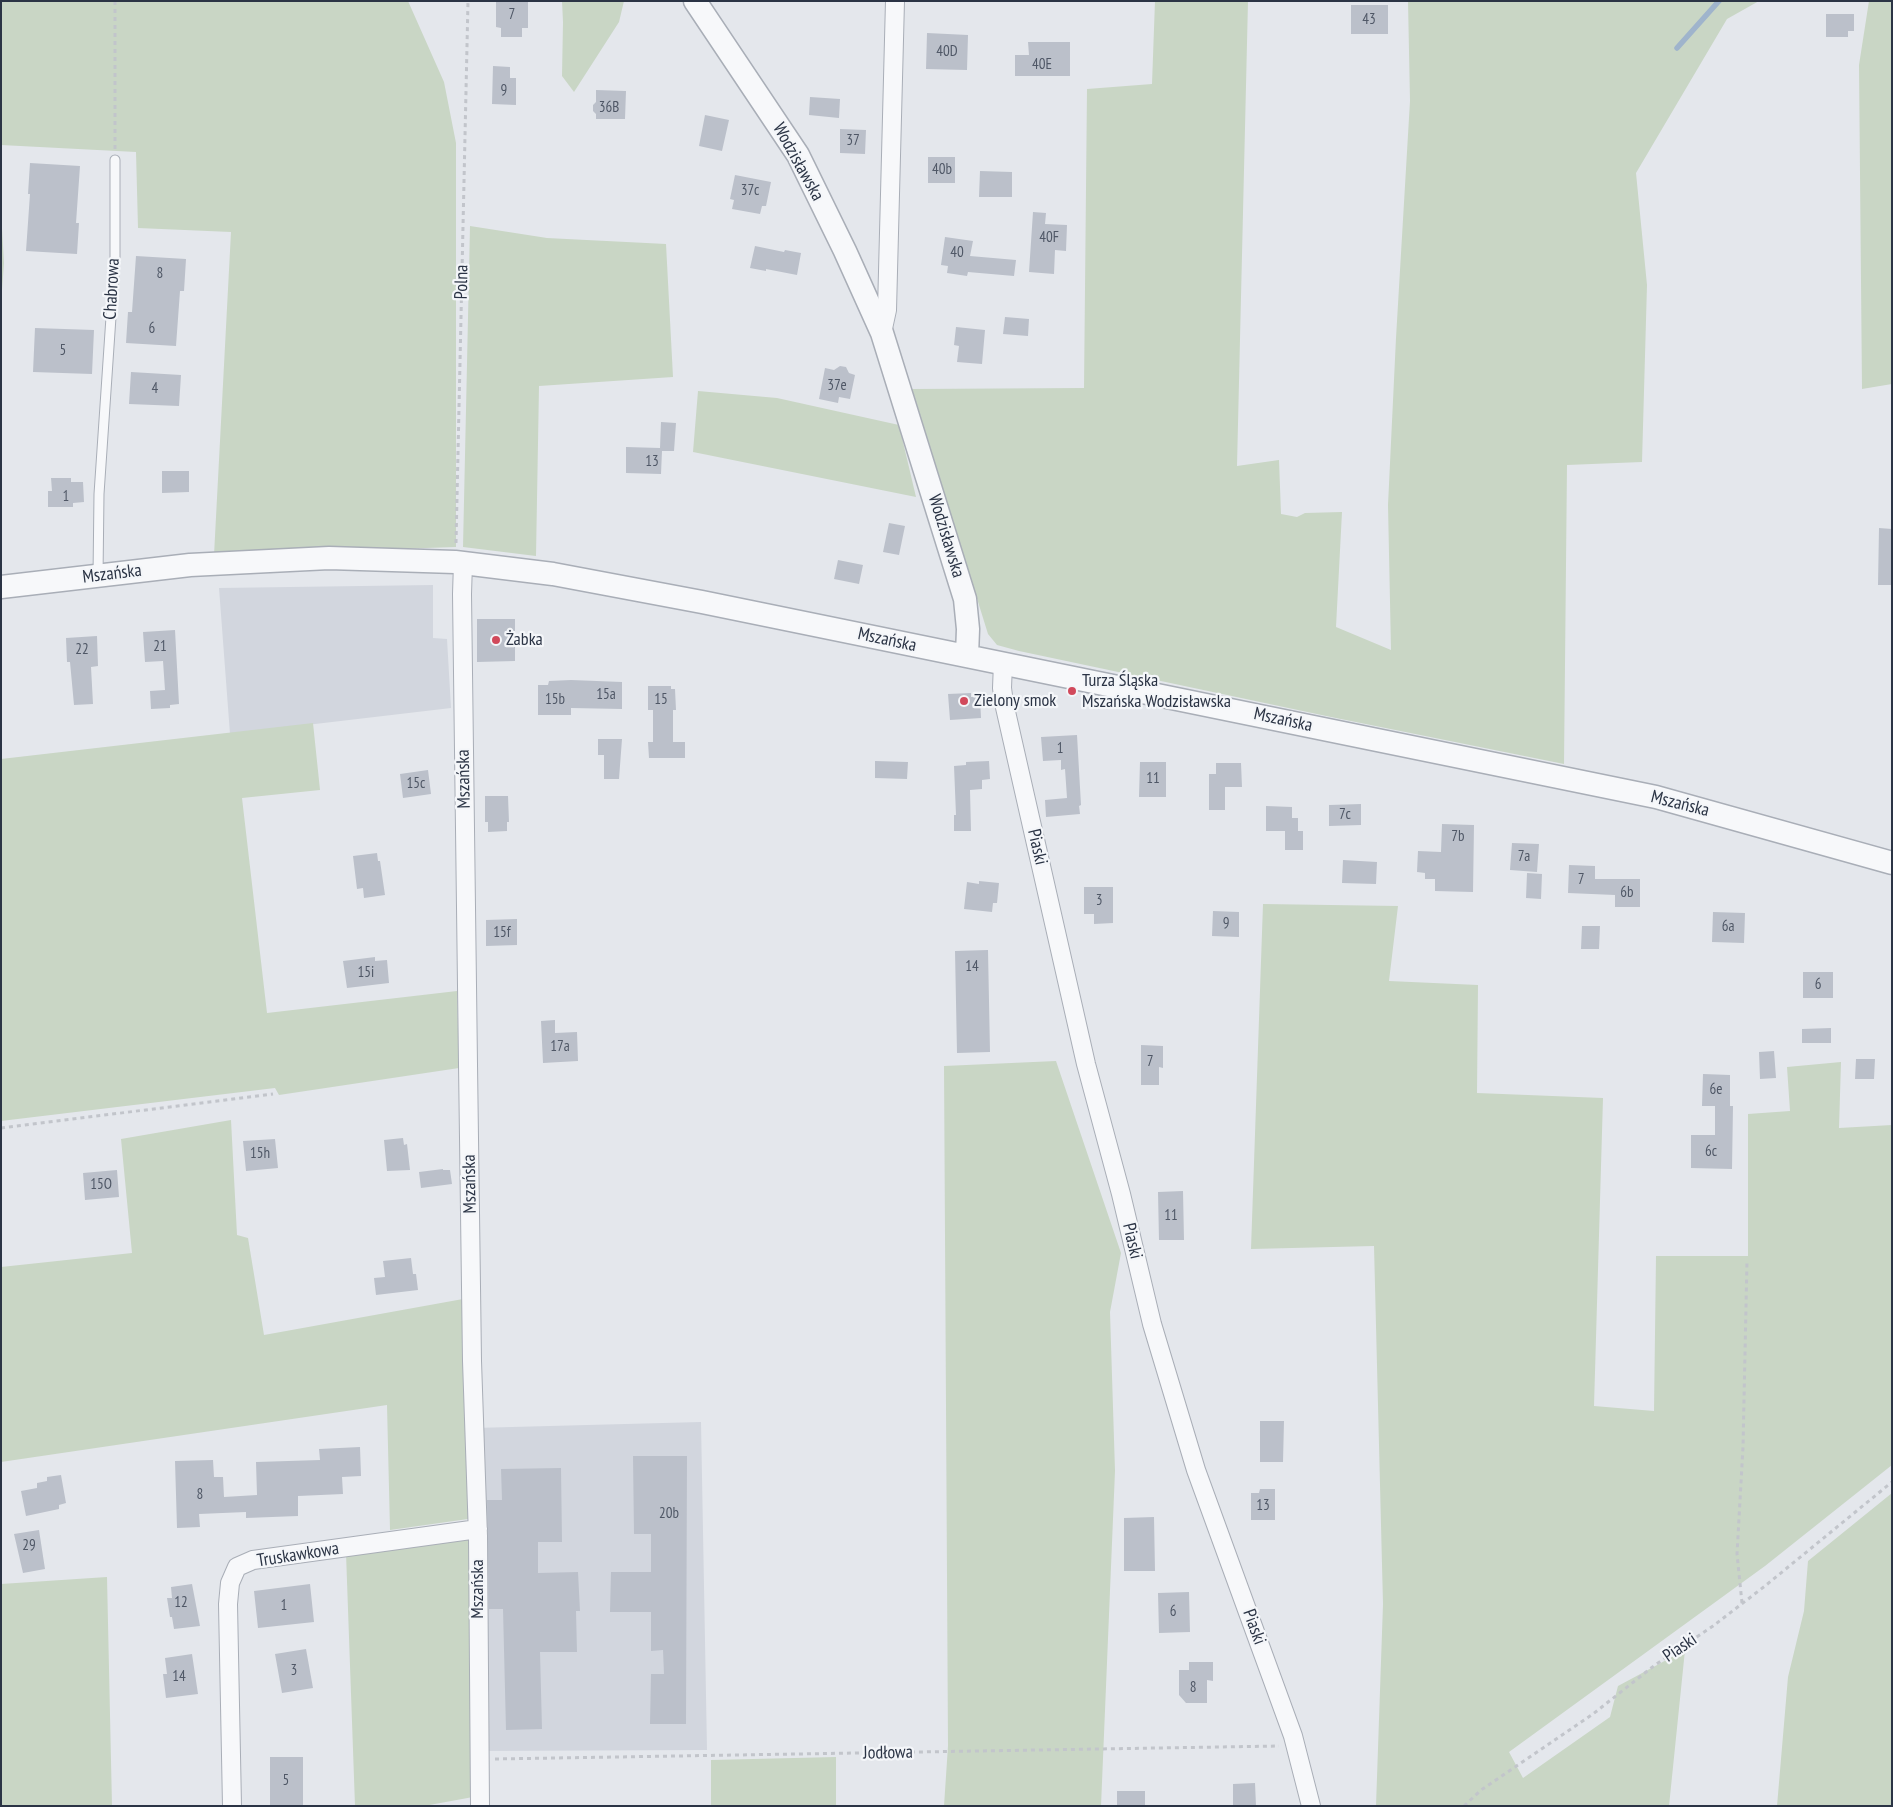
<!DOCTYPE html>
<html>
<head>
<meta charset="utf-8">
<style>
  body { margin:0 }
  #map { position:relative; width:1893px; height:1807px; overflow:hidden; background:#e4e7ec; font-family:"PT Sans Narrow",sans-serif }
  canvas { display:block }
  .frame { position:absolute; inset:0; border:2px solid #2b3445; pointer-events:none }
</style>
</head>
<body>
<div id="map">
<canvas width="1893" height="1807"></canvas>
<div class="frame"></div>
</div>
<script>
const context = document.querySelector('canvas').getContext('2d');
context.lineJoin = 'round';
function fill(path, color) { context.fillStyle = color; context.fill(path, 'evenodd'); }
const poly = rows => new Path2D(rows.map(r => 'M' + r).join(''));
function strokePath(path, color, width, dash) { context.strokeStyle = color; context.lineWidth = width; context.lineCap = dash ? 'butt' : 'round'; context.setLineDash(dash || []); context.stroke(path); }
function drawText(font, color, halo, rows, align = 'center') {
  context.font = font + ' "PT Sans Narrow",sans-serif'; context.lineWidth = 4.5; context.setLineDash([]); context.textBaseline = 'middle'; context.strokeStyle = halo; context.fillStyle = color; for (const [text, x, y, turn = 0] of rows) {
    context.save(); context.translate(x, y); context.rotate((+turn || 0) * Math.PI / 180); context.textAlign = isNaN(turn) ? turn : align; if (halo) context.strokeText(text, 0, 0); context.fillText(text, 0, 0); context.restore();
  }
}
fill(poly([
  [433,585,433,638,447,639,451,708,230,734,219,588],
  [701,1422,707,1750,479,1751,474,1428]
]), '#d2d6de');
fill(poly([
  [1,1,408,1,444,82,456,143,456,547,214,555,231,232,138,228,136,152,1,145],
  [562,1,624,1,619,22,574,92,562,76,563,22],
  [1155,1,1248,1,1237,466,1279,460,1281,514,1297,517,1305,513,1342,512,1336,627,1391,650,1388,505,1396,338,1410,101,1408,1,1759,1,1727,19,1636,173,1647,285,1642,462,1567,465,1564,764,1331,717,1019,651,997,645,988,634,912,389,1084,388,1087,89,1152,84],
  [1869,1,1892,1,1892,384,1862,389,1859,65],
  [1,211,4,263,1,304],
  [470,226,547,238,666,244,673,377,539,386,536,556,463,547],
  [698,391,777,398,899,425,916,497,693,452],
  [313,723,320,790,242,798,267,1013,457,991,459,1068,279,1095,275,1088,1,1121,1,759],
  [1263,904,1398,906,1389,981,1478,985,1477,1093,1603,1098,1594,1406,1654,1411,1656,1256,1748,1256,1748,1114,1790,1111,1787,1067,1841,1062,1839,1128,1892,1125,1892,1465,1765,1566,1509,1752,1523,1778,1610,1717,1618,1686,1685,1650,1669,1806,1376,1806,1383,1604,1374,1246,1251,1249],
  [1056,1061,1121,1253,1110,1312,1115,1471,1101,1806,944,1806,948,1746,944,1066],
  [231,1120,237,1235,248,1238,264,1335,463,1299,468,1519,390,1530,387,1405,1,1462,1,1267,132,1253,121,1139],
  [1892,1493,1892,1806,1777,1806,1788,1677,1804,1611,1808,1561],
  [471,1535,473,1797,424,1806,355,1806,346,1553],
  [107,1577,112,1806,1,1806,1,1584],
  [836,1757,836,1806,711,1806,711,1760]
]), '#c9d6c5');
strokePath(poly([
  [1677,48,1719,1]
]), '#9fb4cc', 5.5);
fill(poly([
  [496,2,528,2,528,28,522,28,522,37,501,37,501,28,496,27],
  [1351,5,1388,5,1388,34,1351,34],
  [1826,14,1854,14,1854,31,1848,31,1848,37,1826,37],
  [927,33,968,35,967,70,926,69],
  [1028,42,1070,42,1070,76,1015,76,1015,55,1029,55],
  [493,66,510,67,510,78,516,78,516,105,492,104],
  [596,90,626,91,625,119,596,119,596,114,593,111,593,105,596,102],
  [810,97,840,99,839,118,809,115],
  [705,115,729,120,722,151,699,146],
  [840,129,866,130,865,154,840,153],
  [928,157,955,157,955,183,928,183],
  [30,163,80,166,76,223,79,223,77,254,26,251,30,194,28,194],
  [980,171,1012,172,1012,197,979,197],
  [735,175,771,182,766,206,762,206,760,214,732,209,734,200,730,199],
  [1033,212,1046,213,1045,224,1067,225,1066,251,1055,250,1054,274,1029,272],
  [945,237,973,241,970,256,1016,260,1014,276,968,272,967,276,947,273,948,266,941,265],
  [755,246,784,252,785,250,801,253,797,275,766,269,766,271,750,268],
  [136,256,186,259,184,291,180,291,176,346,126,343,128,312,132,312],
  [1005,317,1029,319,1028,336,1003,334],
  [956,327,985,330,982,364,957,362,959,346,954,345],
  [35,328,94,330,92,374,33,372],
  [840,366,846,367,849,373,855,375,850,399,839,397,838,403,819,399,825,368,834,370],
  [131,372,181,375,179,406,129,404],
  [661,422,676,423,674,451,662,451,661,474,626,473,626,447,660,448],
  [162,471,189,471,189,492,162,493],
  [51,478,71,478,71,482,83,482,84,502,73,503,73,507,48,507,48,491,52,491],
  [889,523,905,526,899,555,883,552],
  [1879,528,1892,529,1892,585,1878,585],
  [838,560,863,565,859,584,834,579],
  [477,619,515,619,515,661,477,662],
  [175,630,179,704,170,705,170,708,151,709,150,691,165,690,163,661,145,662,143,632],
  [97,636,98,666,91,667,93,704,74,705,70,662,67,662,66,638],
  [571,680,622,682,622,709,571,708,571,715,538,715,538,685,548,685,549,681],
  [648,686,671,686,671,689,675,689,676,710,673,710,673,742,685,742,685,758,649,758,648,742,653,742,653,710,648,710],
  [971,693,971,697,980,697,981,718,950,720,948,694],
  [1077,735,1081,805,1079,806,1080,814,1046,817,1045,800,1067,798,1065,769,1061,770,1061,760,1043,761,1041,737],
  [598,739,622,739,619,779,604,779,604,755,598,755],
  [875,761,908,762,907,779,875,778],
  [989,761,990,779,982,780,982,789,970,790,971,831,954,831,954,815,956,815,954,766,966,765,966,762],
  [1140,762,1166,762,1166,797,1139,797],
  [1216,763,1241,763,1242,787,1225,787,1225,810,1209,810,1209,774,1216,774],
  [428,770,431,794,403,798,400,774],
  [485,796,508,796,509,822,507,822,507,831,488,832,488,822,485,822],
  [1361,804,1361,825,1329,826,1329,805],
  [1266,806,1292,807,1292,818,1298,818,1298,831,1266,831],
  [1442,824,1474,825,1473,892,1435,891,1435,879,1425,879,1425,873,1417,872,1418,851,1441,852],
  [1285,831,1303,831,1303,850,1285,850],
  [1512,843,1539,844,1537,872,1510,870],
  [377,853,378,861,380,861,385,895,364,898,363,888,357,889,353,856],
  [1343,860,1377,862,1376,884,1342,883],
  [1569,865,1595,866,1595,879,1640,879,1640,907,1615,907,1615,895,1568,893],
  [1527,873,1542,874,1541,899,1526,898],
  [979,881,999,883,997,903,993,903,992,912,964,909,967,882,979,884],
  [1084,887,1113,887,1113,923,1094,924,1094,914,1084,914],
  [1213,911,1239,912,1239,937,1212,936],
  [1713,912,1745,913,1744,943,1712,942],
  [517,919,517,945,486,946,486,920],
  [1582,926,1600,926,1599,949,1581,949],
  [988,950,990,1052,957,1053,955,951],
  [375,957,375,961,387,960,389,983,347,988,343,961],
  [1803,972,1833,972,1833,998,1803,998],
  [555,1020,555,1033,577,1032,578,1061,543,1063,541,1021],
  [1831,1028,1831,1043,1802,1043,1802,1029],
  [1141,1045,1163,1046,1163,1068,1159,1067,1159,1085,1141,1085],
  [1774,1051,1776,1078,1760,1079,1759,1052],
  [1856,1059,1875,1059,1874,1079,1855,1079],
  [1703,1074,1730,1075,1730,1106,1733,1106,1732,1169,1691,1168,1691,1135,1715,1135,1715,1106,1702,1106],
  [403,1138,404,1145,407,1144,410,1170,387,1171,384,1140],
  [275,1139,278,1168,246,1171,243,1141],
  [443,1169,443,1170,450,1170,452,1184,421,1188,419,1172],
  [117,1170,119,1197,85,1200,83,1173],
  [1183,1191,1184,1240,1159,1240,1158,1192],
  [411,1258,413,1274,416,1274,418,1290,376,1295,374,1278,385,1277,383,1261],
  [1260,1421,1284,1421,1283,1462,1260,1462],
  [360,1447,361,1476,342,1477,343,1494,298,1496,298,1516,246,1518,246,1512,199,1514,200,1527,177,1528,175,1461,213,1460,214,1477,223,1477,224,1497,257,1495,256,1462,320,1460,319,1449],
  [633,1456,687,1456,686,1724,650,1724,651,1674,664,1674,663,1650,651,1651,651,1612,610,1612,611,1572,651,1572,651,1534,634,1534],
  [561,1468,562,1542,538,1542,538,1573,578,1572,580,1611,576,1611,577,1652,540,1652,542,1729,506,1730,503,1609,489,1609,487,1500,502,1500,501,1469],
  [61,1475,66,1503,59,1505,59,1509,26,1516,21,1491,37,1488,37,1483,47,1481,47,1477],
  [1260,1489,1275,1489,1275,1520,1251,1520,1251,1493,1259,1493],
  [1154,1517,1155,1571,1124,1571,1124,1518],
  [39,1530,45,1569,23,1573,14,1534],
  [192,1584,200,1626,174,1629,172,1617,170,1617,167,1598,172,1598,171,1587],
  [310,1584,314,1622,258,1628,254,1591],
  [1189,1592,1190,1632,1159,1633,1158,1593],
  [306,1649,313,1688,282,1693,275,1654],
  [192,1654,198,1694,166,1698,163,1674,167,1674,165,1658],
  [1189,1662,1213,1662,1213,1681,1207,1680,1207,1703,1186,1703,1179,1695,1179,1670,1189,1670],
  [270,1757,303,1757,303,1806,270,1806],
  [1255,1783,1256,1806,1233,1806,1233,1784],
  [1117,1791,1145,1791,1145,1806,1117,1806]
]), '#bbc0ca');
const service = poly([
  [98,576,99,494,115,258,115,160]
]);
const minor = poly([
  [882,333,887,310,895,1],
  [463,563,462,594,468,1064,472,1361,478,1536,480,1806],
  [1003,663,1002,688,1004,703,1086,1064,1121,1194,1152,1324,1196,1470,1293,1736,1311,1806],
  [232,1806,228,1604,230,1583,237,1567,253,1560,478,1529]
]);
const tertiary = poly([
  [695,1,798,155,845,251,882,333,965,599,968,629,967,656],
  [1,587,190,565,329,558,455,562,553,574,702,602,1656,797,1892,863]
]);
strokePath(service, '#a9aeb7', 11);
strokePath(minor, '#a9aeb7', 20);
strokePath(tertiary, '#a9aeb7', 25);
strokePath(poly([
  [115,149,115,1],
  [456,543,468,1],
  [1,1128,273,1094],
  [1742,1603,1737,1554,1743,1447,1747,1260],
  [495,1759,1279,1746],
  [1464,1806,1481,1790,1593,1714,1655,1665,1713,1626,1765,1586,1892,1482]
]), '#c2c5cb', 3, [4, 4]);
strokePath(service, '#f7f8fa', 9);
strokePath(minor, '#f7f8fa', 18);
strokePath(tertiary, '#f7f8fa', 22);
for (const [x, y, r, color] of [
  [496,640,5,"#d1495b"],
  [1072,691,5,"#d1495b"],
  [964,701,5,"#d1495b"]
]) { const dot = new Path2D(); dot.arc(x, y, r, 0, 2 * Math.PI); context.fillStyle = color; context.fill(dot); strokePath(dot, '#f4f6f9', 2); }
drawText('15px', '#4f5766', null, [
  ["7",512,15],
  ["43",1369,20],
  ["40D",947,52],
  ["40E",1042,65],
  ["9",504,91],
  ["36B",609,108],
  ["37",853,141],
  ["40b",942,170],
  ["37c",750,191],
  ["40F",1049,238],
  ["40",957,253],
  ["8",160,274],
  ["6",152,329],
  ["5",63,351],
  ["37e",837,386],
  ["4",155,389],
  ["13",652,462],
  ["1",66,497],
  ["21",160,647],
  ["22",82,650],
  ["15a",606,695],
  ["15b",555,700],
  ["15",661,700],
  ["1",1060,749],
  ["11",1153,779],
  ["15c",416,784],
  ["7c",1345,815],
  ["7b",1458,837],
  ["7a",1524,857],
  ["7",1581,880],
  ["6b",1627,893],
  ["3",1099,901],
  ["9",1226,924],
  ["6a",1728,927],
  ["15f",502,933],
  ["14",972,967],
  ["15i",366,973],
  ["6",1818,985],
  ["17a",560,1047],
  ["7",1150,1062],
  ["6e",1716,1090],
  ["6c",1711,1152],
  ["15h",260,1154],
  ["15O",101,1185],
  ["11",1171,1216],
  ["8",200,1495],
  ["13",1263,1506],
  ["20b",669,1514],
  ["29",29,1546],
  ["12",181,1603],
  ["1",284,1606],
  ["6",1173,1612],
  ["3",294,1671],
  ["14",179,1677],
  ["8",1193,1688],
  ["5",286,1781]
]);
drawText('18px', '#2b3445', '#f4f6f9', [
  ["Wodzisławska",798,162,61],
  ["Polna",462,282,-89],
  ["Chabrowa",112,289,-87],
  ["Wodzisławska",946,536,73],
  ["Mszańska",112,574,-7],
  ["Mszańska",887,640,12],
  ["Mszańska",1283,720,12],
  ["Mszańska",464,779,-91],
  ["Mszańska",1680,804,14],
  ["Piaski",1037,847,77],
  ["Mszańska",470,1184,-91],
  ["Piaski",1132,1241,77],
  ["Truskawkowa",298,1555,-9],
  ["Mszańska",478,1589,-90],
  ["Piaski",1254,1627,70],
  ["Piaski",1680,1648,-34],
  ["Jodłowa",888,1753,-1]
]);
drawText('18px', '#2b3445', '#f4f6f9', [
  ["Żabka",506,640],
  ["Turza Śląska",1082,681],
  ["Mszańska Wodzisławska",1082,702],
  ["Zielony smok",974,701]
], 'left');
</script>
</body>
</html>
